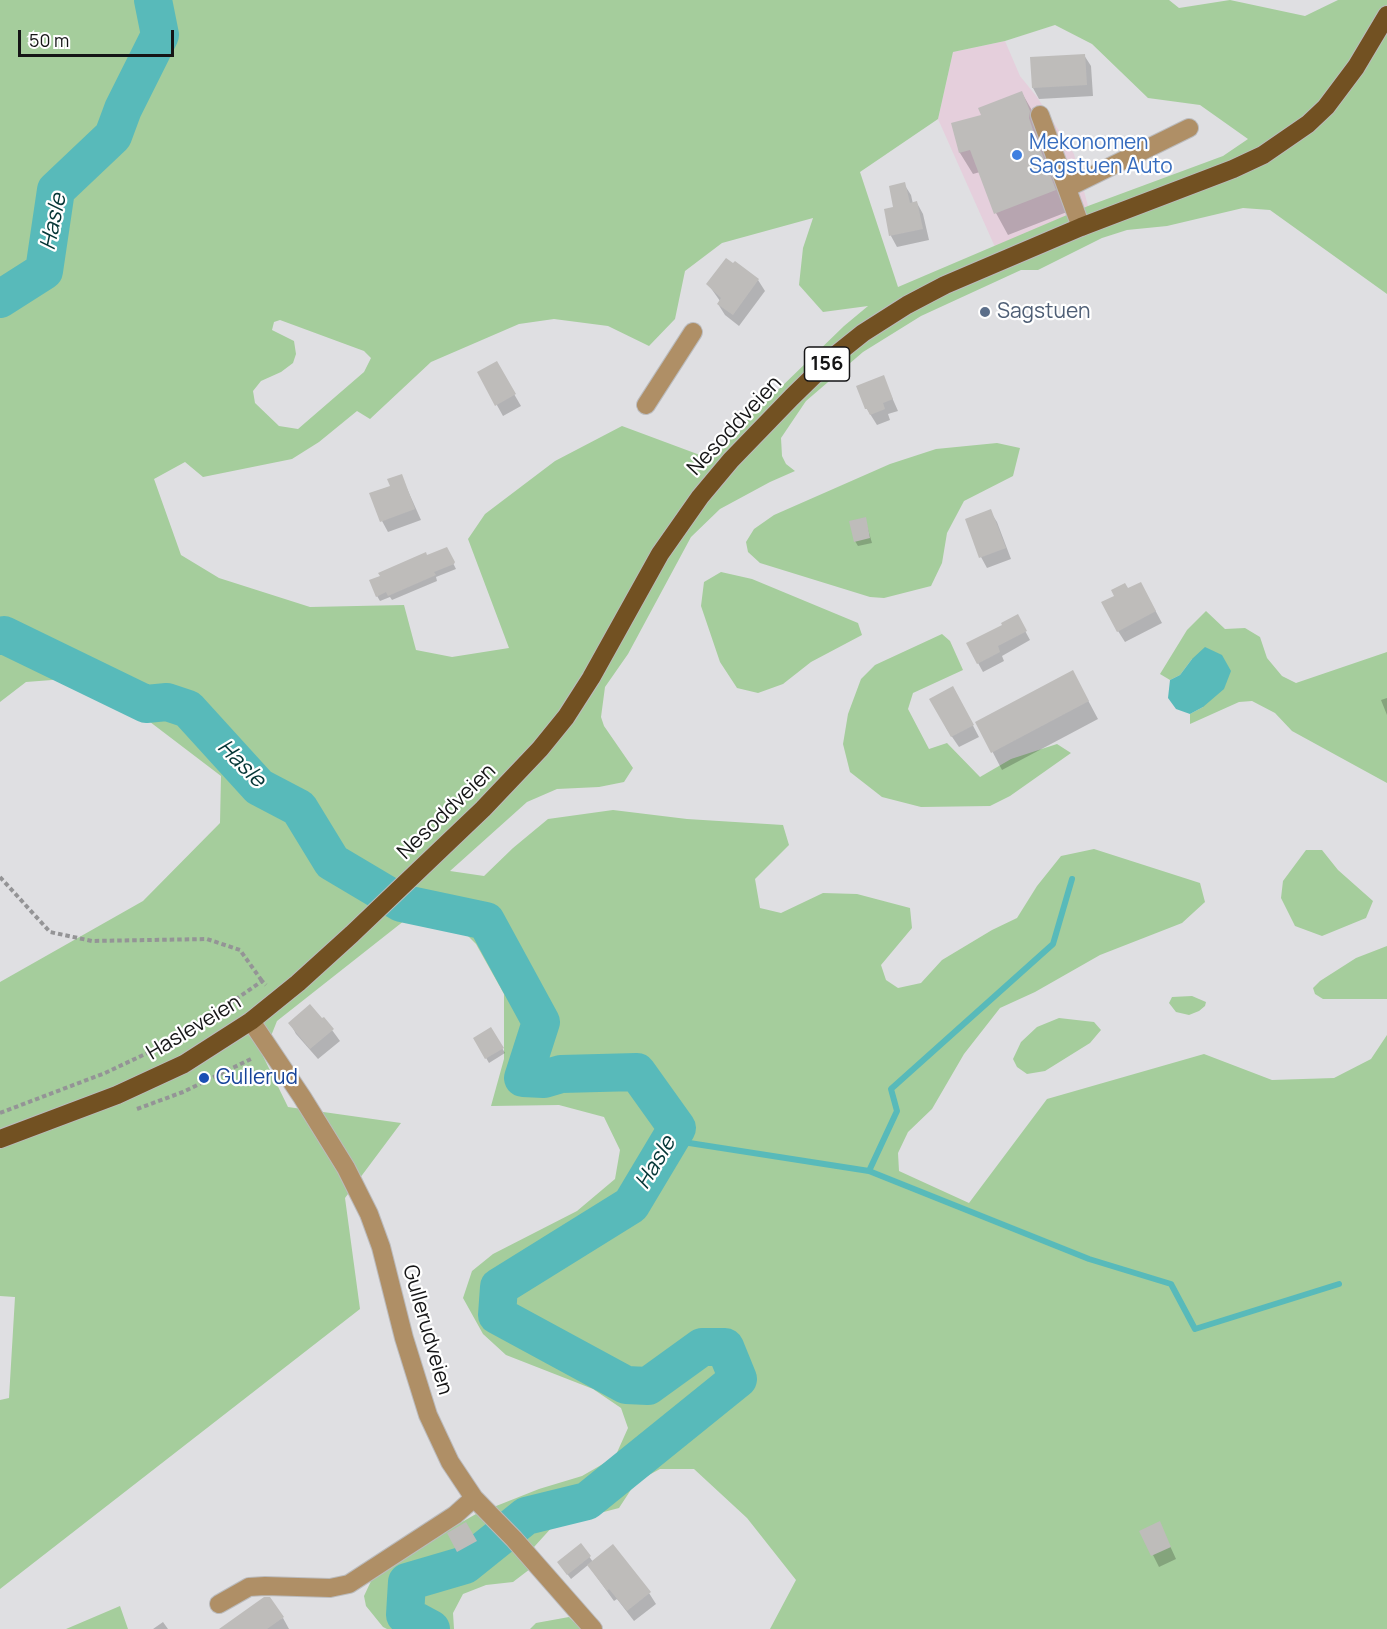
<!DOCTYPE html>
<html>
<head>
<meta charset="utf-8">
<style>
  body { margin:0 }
  #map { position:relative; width:1387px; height:1629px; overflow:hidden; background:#dfdfe2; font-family:Manrope,sans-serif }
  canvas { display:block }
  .scale { position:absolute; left:18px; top:30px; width:156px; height:27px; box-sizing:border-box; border:3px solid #151516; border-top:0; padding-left:8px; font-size:18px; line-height:21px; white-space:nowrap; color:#151516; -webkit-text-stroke:4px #fff; paint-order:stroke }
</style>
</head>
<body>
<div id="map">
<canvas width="1387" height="1629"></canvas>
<div class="scale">50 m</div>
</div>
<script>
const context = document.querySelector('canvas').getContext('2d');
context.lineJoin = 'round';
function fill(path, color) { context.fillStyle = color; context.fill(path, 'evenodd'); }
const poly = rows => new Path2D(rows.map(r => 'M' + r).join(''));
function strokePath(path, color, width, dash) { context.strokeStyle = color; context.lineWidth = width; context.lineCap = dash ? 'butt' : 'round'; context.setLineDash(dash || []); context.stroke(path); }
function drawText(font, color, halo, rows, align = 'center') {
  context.font = font + ' Manrope,sans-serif'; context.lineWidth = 4.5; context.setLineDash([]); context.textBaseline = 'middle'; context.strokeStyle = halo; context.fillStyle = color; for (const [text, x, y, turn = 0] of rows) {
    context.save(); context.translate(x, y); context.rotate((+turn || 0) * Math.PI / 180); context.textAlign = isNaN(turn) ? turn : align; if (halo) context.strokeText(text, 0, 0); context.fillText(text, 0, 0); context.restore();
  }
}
fill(poly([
  [1005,41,1020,76,1037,97,1074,154,1088,206,995,247,938,119,953,52]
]), '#e5cfdc');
fill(poly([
  [0,0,1169,0,1179,8,1230,0,1305,16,1338,0,1387,0,1387,294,1270,210,1243,208,1167,226,1127,230,1102,238,1038,270,1021,270,921,316,863,352,806,401,781,438,782,456,786,464,795,471,770,482,720,509,691,537,628,654,605,687,601,717,604,726,633,768,624,782,599,787,557,789,527,802,450,871,484,876,513,848,548,819,613,810,687,819,783,825,789,845,755,879,760,908,781,913,823,893,857,894,910,908,912,928,881,965,886,980,898,988,921,983,942,960,992,930,1017,918,1037,886,1061,856,1094,849,1200,883,1205,902,1182,923,1100,955,1035,992,1000,1008,964,1054,932,1109,908,1132,898,1153,899,1171,969,1203,1047,1099,1204,1054,1272,1080,1334,1078,1371,1059,1387,1035,1387,1629,770,1629,796,1580,747,1518,694,1469,660,1469,636,1482,619,1508,554,1525,534,1547,530,1569,513,1582,486,1585,463,1594,453,1613,454,1629,387,1629,383,1627,366,1606,364,1596,372,1579,399,1558,476,1514,539,1489,582,1476,615,1457,628,1428,621,1408,593,1389,506,1355,483,1334,463,1298,472,1271,493,1254,577,1211,615,1179,620,1150,604,1117,559,1105,491,1106,504,1059,504,994,476,944,459,927,414,913,277,1021,263,1056,288,1107,401,1123,345,1198,360,1309,0,1589,0,1400,9,1398,15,1297,0,1296,0,982,143,901,220,823,221,776,91,677,26,682,0,702],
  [1055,25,1092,44,1148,98,1200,105,1248,139,1223,156,1088,206,898,287,860,172,938,119,953,52,1005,41],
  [813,218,803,248,799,285,823,312,868,306,844,326,708,458,622,426,555,461,485,514,468,539,509,648,452,657,416,650,404,605,310,607,219,578,181,555,154,479,185,462,203,477,292,459,319,442,357,411,370,419,431,362,519,324,554,319,608,326,649,346,675,319,685,271,722,243],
  [280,320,364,351,371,358,364,372,298,429,279,426,255,403,253,391,261,381,281,372,293,363,296,354,294,341,272,330,274,322],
  [997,443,1020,448,1013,476,964,501,947,533,942,563,931,586,884,598,870,597,760,563,748,552,746,542,754,529,774,515,890,464,936,449],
  [721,572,752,579,858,623,862,635,811,662,783,684,758,693,737,688,720,662,701,606,704,582],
  [1206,611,1225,629,1245,628,1260,637,1267,658,1282,676,1296,683,1387,652,1387,783,1292,731,1275,713,1252,701,1239,702,1190,724,1190,714,1203,707,1192,659,1180,675,1170,680,1160,674,1187,630],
  [942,634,950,641,963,670,913,693,908,709,929,749,947,743,980,777,1011,759,1057,744,1071,753,1010,796,990,806,921,807,882,797,850,772,843,744,848,714,861,679,875,665],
  [1306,850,1322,850,1338,870,1373,901,1366,918,1322,936,1295,926,1281,898,1283,881],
  [1387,946,1387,999,1323,999,1315,994,1313,988,1320,981,1356,958],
  [1192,996,1206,1002,1205,1006,1199,1011,1189,1015,1176,1012,1169,1003,1172,997],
  [1059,1018,1094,1022,1101,1030,1090,1043,1045,1071,1027,1074,1017,1067,1013,1059,1021,1042,1037,1027],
  [120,1606,128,1629,66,1629],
  [569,1617,581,1629,530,1629,536,1623]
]), '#a5cd9c');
fill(poly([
  [1205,647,1222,655,1231,671,1224,689,1203,707,1190,714,1176,709,1168,698,1170,680,1180,675,1192,659]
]), '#58baba');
fill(poly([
  [1084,55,1091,66,1093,96,1039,99,1033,88],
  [1022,93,1034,114,1067,212,1008,235,996,213,980,172,973,174,960,153,952,124,983,116],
  [904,184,911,195,913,204,917,203,923,214,929,240,897,247,891,236,895,208],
  [735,263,758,280,765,291,739,326,725,315,718,304,720,301,708,284],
  [496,363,521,406,503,416,479,373],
  [883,377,898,411,888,414,890,420,877,425,867,409],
  [401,475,421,520,388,532,382,521],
  [990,511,997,522,1011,559,987,568,981,557],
  [865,519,872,543,858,546,855,541],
  [446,549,456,569,436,577,437,581,392,600,390,597,380,601,377,596,427,557],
  [1128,590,1147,595,1162,623,1125,642,1118,631],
  [1017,616,1030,640,1002,656,1004,661,983,672,978,663,1004,626],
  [1082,689,1098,719,1002,770,977,722],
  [1387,698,1387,715,1381,700],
  [959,699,979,737,959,747,946,728],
  [324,1019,340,1041,318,1059,296,1034,290,1023],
  [491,1029,505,1053,489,1063,475,1039],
  [466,1524,478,1546,462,1556,449,1534],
  [1141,1531,1165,1535,1176,1559,1159,1567],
  [581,1545,593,1562,649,1593,656,1604,634,1621,617,1599,614,1601,588,1565,571,1579,562,1567],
  [283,1618,289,1629,231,1629],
  [163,1622,168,1629,153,1629]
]), '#0003');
strokePath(poly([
  [670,1140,869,1171,1089,1259,1171,1284,1195,1329,1339,1284],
  [869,1171,897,1111,891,1089,1053,944,1072,879]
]), '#58baba', 6);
strokePath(poly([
  [0,299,44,271,56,190,113,136,123,109,160,35,153,0],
  [0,636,4,635,146,704,167,702,188,709,259,787,299,808,332,862,401,903,486,921,541,1022,523,1078,544,1079,561,1074,637,1072,677,1128,631,1205,499,1287,497,1315,626,1385,648,1386,702,1347,725,1347,738,1379,587,1501,526,1516,465,1565,407,1582,405,1615,431,1629]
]), '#58baba', 38);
fill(poly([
  [1085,54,1087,85,1032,88,1030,57],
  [1022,91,1030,111,1029,118,1033,130,1056,190,994,214,970,150,959,153,951,123,981,115,978,108],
  [905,182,910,203,917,201,923,229,889,236,884,209,893,207,889,186],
  [726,258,733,263,735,261,759,279,733,315,717,304,721,298,706,284],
  [497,361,516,394,495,406,477,372],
  [884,375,893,399,883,403,885,409,870,415,867,409,865,409,856,386],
  [402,474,415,509,380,522,369,493,390,486,387,479],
  [991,509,1006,548,979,558,965,519],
  [866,517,870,538,854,542,849,521],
  [447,547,455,562,454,564,434,572,436,575,388,596,386,592,376,597,369,580,380,576,378,573,426,552,427,555],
  [1141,582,1156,611,1117,632,1101,602,1114,596,1111,590,1125,583,1128,588],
  [1018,614,1027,631,998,646,1000,652,977,664,966,643,1002,625,1001,623],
  [1073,670,1089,701,991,753,975,722],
  [953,686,974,725,951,737,929,699],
  [310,1004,322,1018,324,1017,334,1029,310,1049,288,1023],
  [491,1027,504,1048,485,1059,473,1038],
  [1160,1521,1171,1547,1151,1556,1139,1531],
  [466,1522,477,1541,457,1552,447,1533],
  [581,1543,591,1556,567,1575,557,1562],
  [613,1544,651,1592,627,1611,609,1589,607,1591,587,1565],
  [264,1597,270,1597,284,1617,267,1629,219,1629]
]), '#bebcba');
const minor = poly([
  [1040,115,1081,227],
  [1067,188,1189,128],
  [646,405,693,332],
  [251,1021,302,1097,346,1168,369,1214,381,1247,404,1338,428,1415,450,1462,474,1498,514,1539,593,1629],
  [219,1604,249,1587,265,1586,330,1588,349,1584,455,1515,474,1498]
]);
const major = poly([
  [0,1139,117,1095,184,1064,251,1021,298,983,352,934,483,809,540,749,566,717,591,678,660,554,700,497,731,460,792,397,833,357,863,333,907,305,945,285,1081,227,1233,169,1263,155,1308,124,1326,107,1356,67,1387,15]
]);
strokePath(minor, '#bbbbbd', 20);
strokePath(major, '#bbbbbd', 20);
strokePath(poly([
  [0,877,50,932,92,941,207,939,240,950,262,981],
  [137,1109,183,1092,253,1058],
  [0,1113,105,1073,158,1048,212,1016,262,981,266,985]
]), '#949496', 4, [4.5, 3]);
strokePath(minor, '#af8f66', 18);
strokePath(major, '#725122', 18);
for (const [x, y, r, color] of [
  [1017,155,6,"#3f7fe0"],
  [985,312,6,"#5c6f8a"],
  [204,1078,6,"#1a4fb4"]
]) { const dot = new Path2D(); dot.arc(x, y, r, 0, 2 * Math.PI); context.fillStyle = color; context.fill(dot); strokePath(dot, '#fff', 2); }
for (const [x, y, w] of [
  [827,364,45]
]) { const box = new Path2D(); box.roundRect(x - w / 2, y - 17, w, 34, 4.5); context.fillStyle = '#fff'; context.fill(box); strokePath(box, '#151516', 1.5); }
drawText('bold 20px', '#151516', null, [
  ["156",827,364]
]);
drawText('21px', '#366cbe', '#fff', [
  ["Mekonomen",1029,143],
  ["Sagstuen Auto",1029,167]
], 'left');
drawText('21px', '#4e5e75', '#fff', [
  ["Sagstuen",997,312]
], 'left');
drawText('21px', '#151516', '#fff', [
  ["Nesoddveien",735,426,-47],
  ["Nesoddveien",447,812,-44],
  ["Hasleveien",194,1028,-31],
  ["Gullerudveien",427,1330,74]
]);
drawText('21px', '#164399', '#fff', [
  ["Gullerud",216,1078]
], 'left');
drawText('italic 22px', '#043636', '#fff', [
  ["Hasle",54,222,-78],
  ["Hasle",241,764,45],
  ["Hasle",656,1163,-59]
]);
</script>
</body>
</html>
